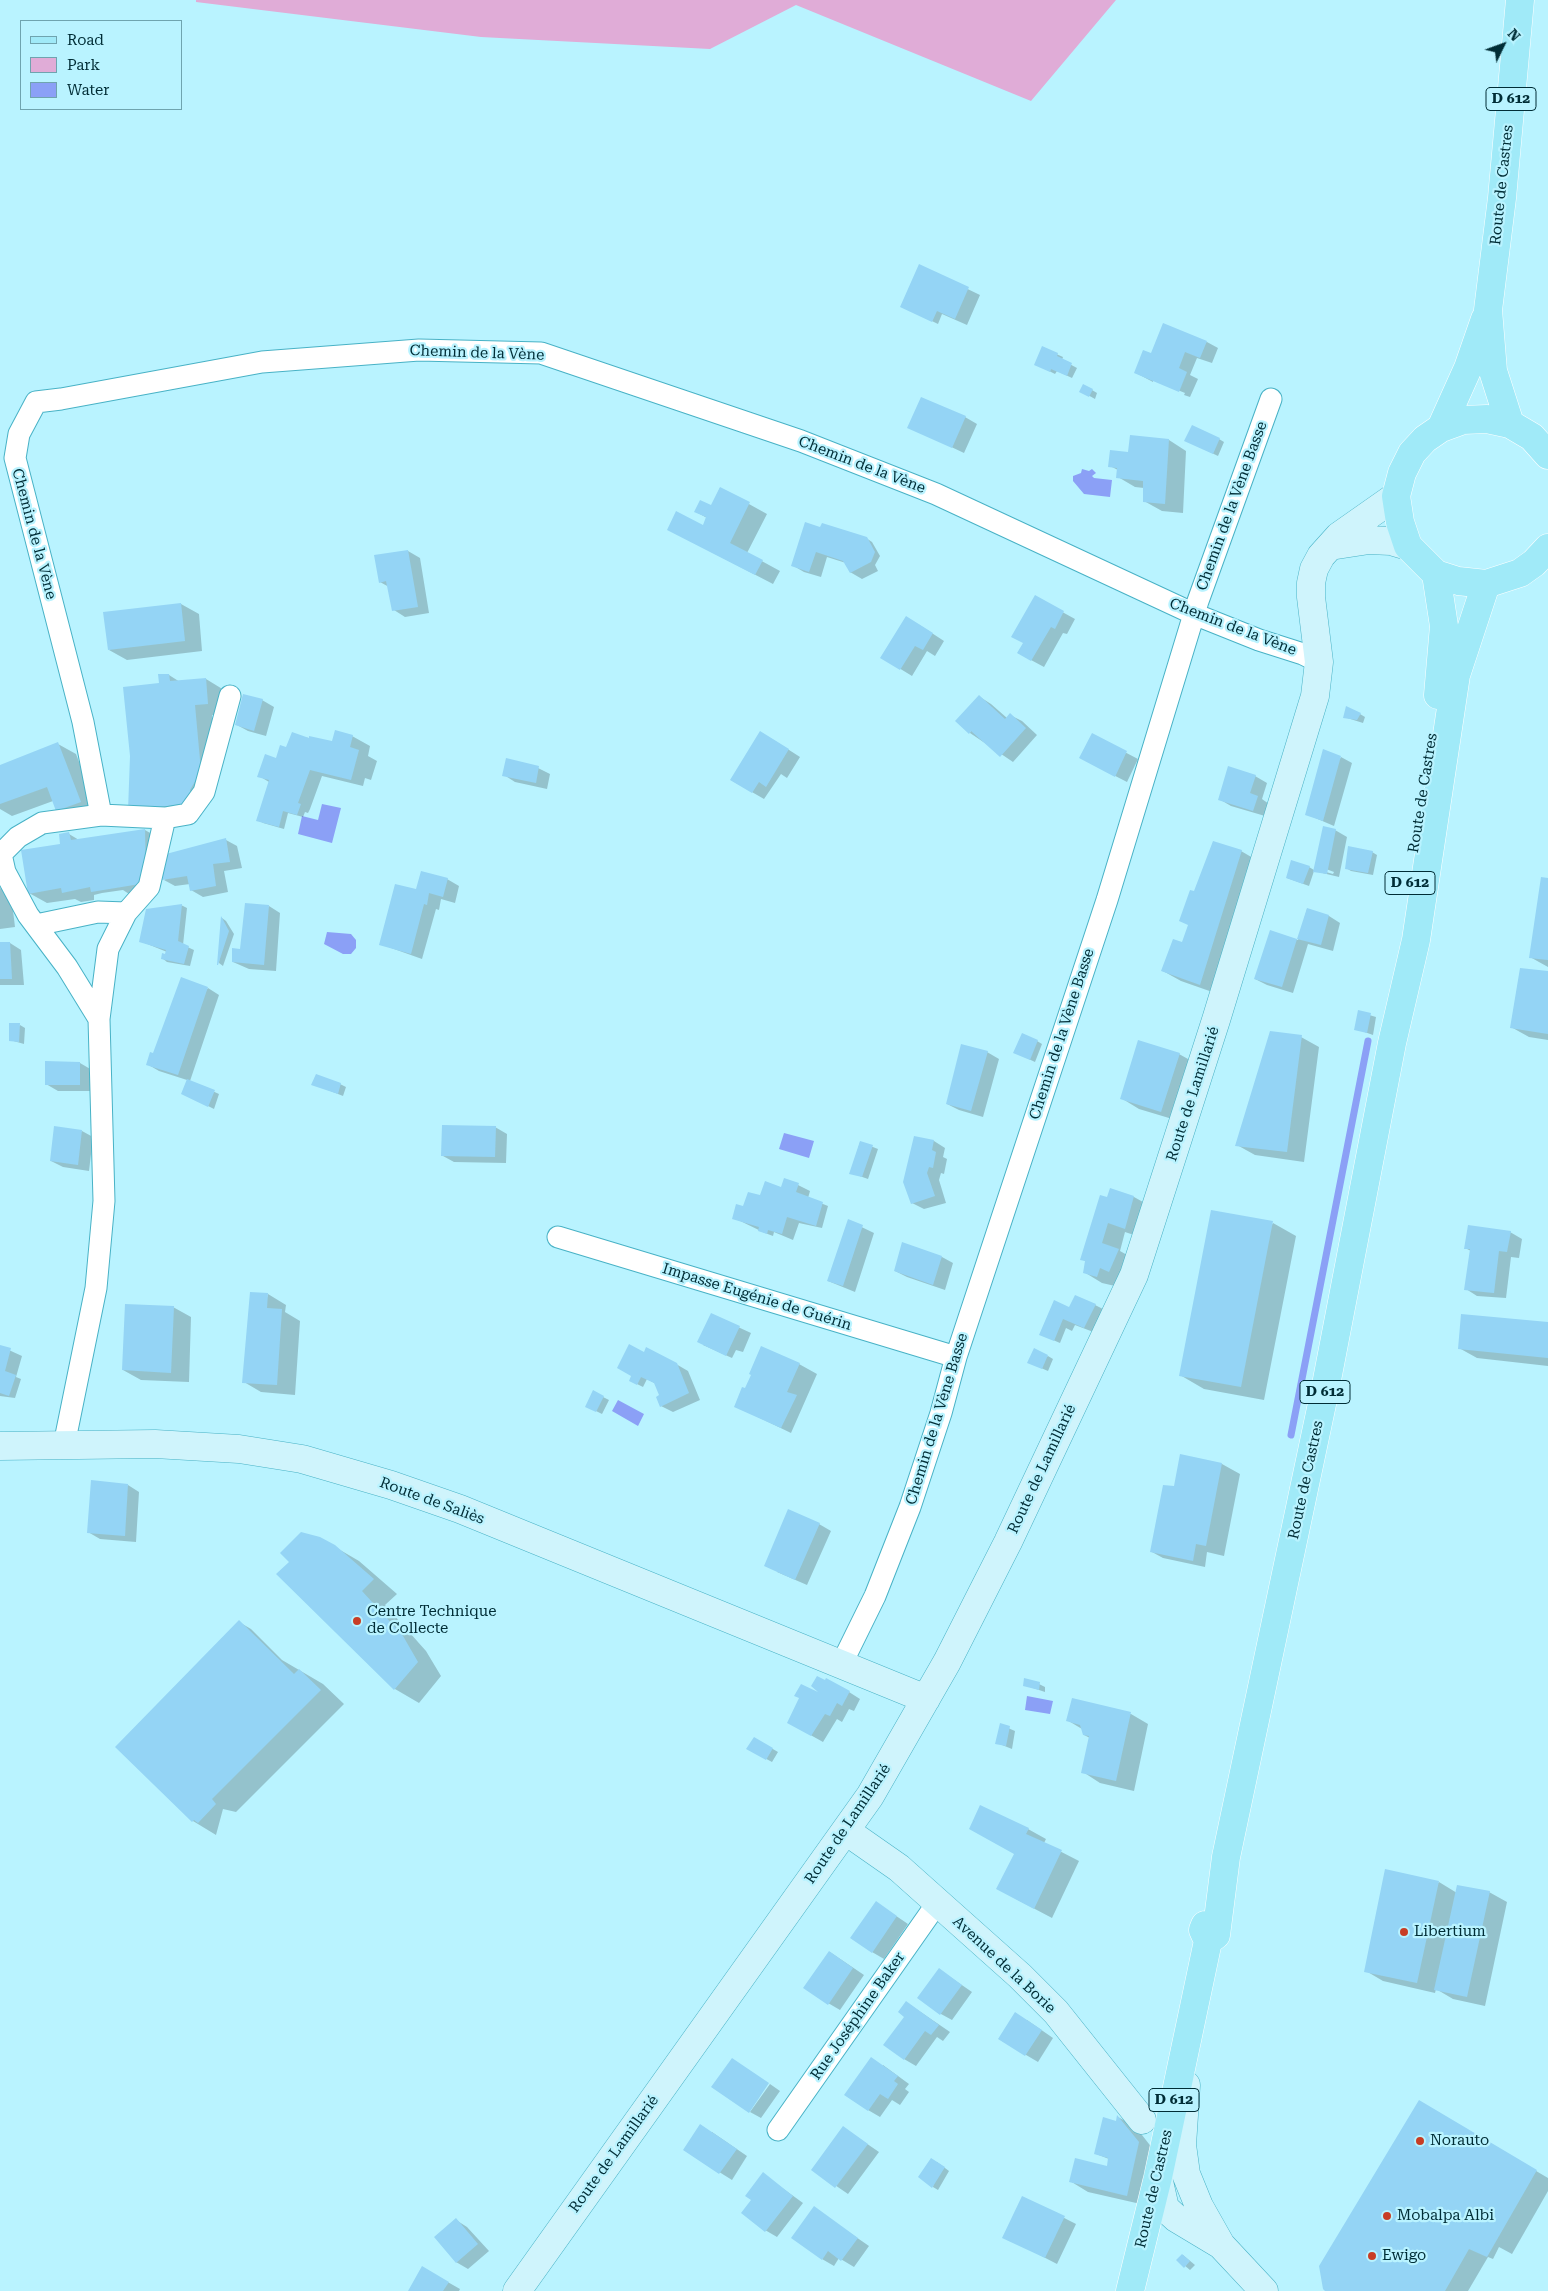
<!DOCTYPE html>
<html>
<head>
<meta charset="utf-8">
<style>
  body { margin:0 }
  #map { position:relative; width:1548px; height:2291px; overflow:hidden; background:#b9f3ff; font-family:"Roboto Serif",serif }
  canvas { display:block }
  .legend { position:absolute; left:20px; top:20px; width:162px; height:90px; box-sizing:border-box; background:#b9f3ff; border:1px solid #6fa4af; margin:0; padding:6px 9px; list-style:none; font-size:15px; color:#002d36 }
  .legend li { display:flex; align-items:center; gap:10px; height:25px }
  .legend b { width:25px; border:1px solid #6fa4af }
  .north { position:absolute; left:1478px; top:20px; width:50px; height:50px; -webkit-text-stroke:4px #b9f3ff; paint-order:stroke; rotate:48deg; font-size:14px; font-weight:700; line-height:20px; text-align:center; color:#002d36 }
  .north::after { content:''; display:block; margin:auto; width:18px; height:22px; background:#002d36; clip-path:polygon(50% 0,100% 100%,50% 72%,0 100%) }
</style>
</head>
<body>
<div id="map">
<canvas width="1548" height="2291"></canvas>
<ul class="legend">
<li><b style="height:6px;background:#a0eaf8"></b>Road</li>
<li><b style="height:14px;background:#e0acd7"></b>Park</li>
<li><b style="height:14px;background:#8ba0f6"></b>Water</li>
</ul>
<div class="north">N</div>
</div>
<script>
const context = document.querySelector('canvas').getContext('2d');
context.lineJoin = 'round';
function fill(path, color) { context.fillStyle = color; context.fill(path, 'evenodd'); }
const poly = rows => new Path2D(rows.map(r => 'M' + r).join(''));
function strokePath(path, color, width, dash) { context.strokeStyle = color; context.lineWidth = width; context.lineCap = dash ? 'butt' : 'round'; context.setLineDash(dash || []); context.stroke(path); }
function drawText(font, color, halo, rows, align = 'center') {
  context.font = font + ' "Roboto Serif",serif'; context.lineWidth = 4.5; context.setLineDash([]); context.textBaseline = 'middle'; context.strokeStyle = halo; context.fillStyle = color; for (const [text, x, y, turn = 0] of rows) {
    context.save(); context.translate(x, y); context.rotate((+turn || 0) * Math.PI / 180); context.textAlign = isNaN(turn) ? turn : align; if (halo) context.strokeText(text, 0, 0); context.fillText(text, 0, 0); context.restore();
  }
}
fill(poly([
  [196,0,1116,0,1031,101,796,5,710,49,481,37,196,2]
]), '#e0acd7');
fill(poly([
  [1082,469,1089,471,1092,469,1096,473,1092,476,1094,478,1112,480,1110,497,1084,494,1073,481,1073,476,1081,473],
  [322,804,341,808,332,843,298,834,302,816,318,820],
  [327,932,351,934,356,940,356,948,351,954,343,954,324,944],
  [784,1133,814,1141,809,1158,779,1149],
  [618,1400,644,1414,638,1426,612,1411],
  [1027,1696,1053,1701,1050,1714,1025,1710]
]), '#8ba0f6');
fill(poly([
  [920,266,980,295,967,325,942,314,938,324,907,309],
  [1207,342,1218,348,1212,363,1197,358,1190,375,1198,379,1190,397,1184,395,1185,393,1153,380,1153,382,1136,373,1152,355],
  [1043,348,1063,357,1062,360,1077,368,1072,378,1057,371,1055,374,1041,367],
  [1092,390,1097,393,1095,399,1086,394],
  [965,417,977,424,964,453,909,427],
  [1219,439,1224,442,1218,456,1191,443],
  [1169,440,1186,451,1183,513,1162,511,1144,501,1144,488,1135,487,1118,477,1118,470,1110,466,1129,453],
  [720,488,767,514,747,553,780,571,773,584,669,530,704,527,707,518,696,512,711,507],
  [821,529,866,538,872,542,880,556,875,565,878,571,862,579,850,572,846,563,827,557,821,577,804,572,792,565],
  [408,551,420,558,429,613,405,617,394,610,389,587,380,582],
  [1035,597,1075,619,1067,634,1063,633,1044,667,1018,653,1024,643],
  [181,604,199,614,202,651,127,660,109,650],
  [918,624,944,641,935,656,927,651,912,676,881,657],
  [169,675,180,682,206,679,224,690,226,714,212,715,215,750,201,809,141,817,160,684],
  [980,697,991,704,1007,718,1010,715,1022,721,1037,735,1013,762,970,733],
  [262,700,274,707,266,736,248,731,237,725],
  [1360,714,1365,717,1363,723,1344,717],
  [1092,735,1138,759,1127,782,1092,764],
  [299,736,333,743,352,736,370,746,368,756,377,761,371,780,365,778,363,786,322,776,310,809,308,813,305,812,303,817,288,813,284,829,263,823,258,820,269,782,259,776],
  [772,739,800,757,787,778,781,774,764,799,731,780],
  [58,744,76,754,98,812,57,810,53,801,12,816,0,809,0,767],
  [1341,757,1352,763,1334,826,1306,814],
  [538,768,550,774,547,789,515,782,504,775],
  [1255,776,1267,783,1262,799,1269,804,1265,816,1231,806,1219,799],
  [145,830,157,837,158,889,129,894,123,890,102,893,94,895,94,900,81,902,75,899,47,903,29,893,69,834,79,840],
  [1335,830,1347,837,1339,877,1314,871,1309,886,1287,878,1309,867,1314,870],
  [1326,869,1334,872,1333,874,1326,872],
  [226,840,237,846,242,868,224,871,228,892,203,897,191,890,190,884,175,886,164,880],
  [1241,851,1253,858,1218,994,1181,981,1163,971,1183,943,1189,925,1195,893],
  [1372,852,1377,855,1373,875,1351,871,1346,868],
  [447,879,459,886,455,903,441,899,439,910,436,909,422,959,380,944,417,891],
  [1548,879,1548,967,1530,957],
  [0,888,11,894,15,927,0,929],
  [181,905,187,908,183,945,194,950,190,966,167,962,162,958,167,952,140,941],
  [269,906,280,913,276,971,249,969,233,962],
  [1307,909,1329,916,1340,923,1333,951,1308,944,1293,993,1267,985,1255,979,1271,932,1298,940],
  [222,918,226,921,234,934,223,966,219,963],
  [10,943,21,950,24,985,0,985,0,944],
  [1548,973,1548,1040,1529,1037,1511,1027],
  [208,988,219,995,190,1081,219,1094,214,1109,188,1096,187,1080,159,1071,147,1064],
  [1359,1012,1376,1017,1373,1035,1356,1029],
  [20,1025,25,1028,24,1044,10,1040],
  [1301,1037,1319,1047,1304,1162,1255,1155,1237,1145],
  [1037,1041,1042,1044,1035,1062,1020,1055],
  [987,1052,999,1059,983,1117,959,1110,947,1104],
  [1179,1054,1197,1064,1179,1121,1139,1109,1121,1098],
  [80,1063,92,1070,91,1091,58,1091,46,1084],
  [313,1084,340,1084,346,1087,343,1096],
  [495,1127,507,1134,506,1163,454,1162,443,1156],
  [82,1131,93,1137,89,1171,63,1167,51,1161],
  [915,1138,934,1141,945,1148,943,1157,947,1159,944,1174,941,1173,939,1180,946,1203,924,1209,912,1203],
  [860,1142,878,1149,868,1179,851,1173],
  [798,1185,810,1191,808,1198,828,1206,822,1228,799,1223,793,1240,774,1232,773,1236,765,1233,734,1218,751,1210,759,1197,781,1188],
  [1111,1190,1134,1197,1152,1207,1143,1238,1125,1232,1120,1251,1136,1260,1115,1286,1102,1283,1084,1272,1087,1262,1081,1259],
  [849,1221,874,1233,855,1292,828,1281],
  [1273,1223,1296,1236,1264,1400,1204,1389,1180,1375],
  [1510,1232,1522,1239,1519,1258,1511,1257,1506,1298,1477,1296,1466,1289,1471,1251,1465,1248],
  [942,1257,953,1263,945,1290,907,1277,895,1271],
  [268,1294,286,1305,285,1312,300,1321,295,1395,261,1392,244,1382],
  [1095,1305,1107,1311,1096,1333,1075,1325,1072,1331,1066,1328,1060,1343,1046,1337,1070,1309],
  [173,1307,191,1317,189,1382,141,1380,123,1370],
  [712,1315,751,1333,743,1352,736,1350,732,1358,703,1345],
  [1548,1323,1548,1366,1477,1358,1459,1348],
  [0,1346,22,1356,16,1377,21,1379,15,1398,0,1396],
  [645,1354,676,1364,688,1371,700,1400,673,1412,661,1406,660,1396,656,1384,647,1379,643,1387,631,1381],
  [1048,1356,1053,1359,1048,1371,1034,1365],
  [799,1364,817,1374,791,1433,735,1406,745,1389],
  [603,1397,609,1400,602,1414,592,1409],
  [1181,1455,1222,1464,1240,1474,1224,1556,1207,1552,1205,1567,1163,1558,1152,1552,1181,1489],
  [128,1485,139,1492,136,1542,100,1539,88,1532],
  [819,1524,831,1531,807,1585,777,1572],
  [335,1547,359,1561,397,1594,385,1605,426,1651,441,1676,419,1703,395,1689,278,1574],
  [239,1622,251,1629,282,1660,323,1684,344,1704,236,1812,223,1809,216,1835,193,1821,117,1747],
  [1039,1684,1045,1687,1045,1692,1024,1685],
  [849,1692,860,1699,854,1711,849,1709,842,1722,837,1719,823,1742,789,1723,823,1696],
  [1131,1714,1148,1724,1134,1791,1100,1783,1083,1772,1090,1738,1084,1735,1082,1729,1067,1720],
  [1001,1725,1015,1731,1012,1749,997,1743],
  [754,1738,778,1752,772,1762,748,1749],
  [1028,1829,1046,1839,1044,1843,1079,1861,1052,1918,1016,1899,1015,1853],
  [1439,1882,1457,1893,1489,1892,1507,1902,1485,2006,1453,1999,1436,1989,1435,1993,1383,1981,1366,1971],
  [877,1903,908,1924,884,1959,872,1952],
  [830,1952,864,1975,840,2010,828,2003],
  [940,1970,972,1992,952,2020,941,2014],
  [906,2002,950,2032,943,2041,937,2037,916,2066,904,2059],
  [1027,2020,1053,2038,1038,2062,999,2039],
  [883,2065,909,2084,905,2089,909,2092,900,2105,892,2100,880,2117,868,2110],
  [770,2084,780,2091,761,2118,750,2112],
  [1419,2102,1548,2178,1548,2191,1512,2254,1499,2247,1493,2259,1488,2257,1468,2291,1328,2291],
  [1118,2117,1135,2126,1156,2153,1145,2205,1088,2192,1070,2181,1108,2168,1109,2159,1096,2154,1117,2123],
  [844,2128,879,2152,848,2194,813,2170],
  [712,2132,747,2156,732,2180,684,2150],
  [937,2162,949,2171,938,2190,933,2187],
  [763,2174,803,2203,777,2237,765,2230,752,2200],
  [1023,2197,1076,2224,1057,2264,1026,2248],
  [814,2208,869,2246,854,2267,839,2258,834,2266,822,2259],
  [456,2220,467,2227,489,2251,468,2269,456,2262],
  [1183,2255,1195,2265,1190,2270,1178,2260],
  [423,2268,460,2289,459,2291,409,2291]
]), '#0003');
strokePath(poly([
  [1291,1435,1368,1041]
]), '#8ba0f6', 7);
fill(poly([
  [919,264,969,287,955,319,937,311,932,322,900,307],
  [1163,323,1207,341,1200,358,1185,352,1179,368,1187,372,1179,392,1134,373,1143,350,1151,353],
  [1042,346,1058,353,1057,356,1072,363,1067,376,1051,369,1050,372,1034,365],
  [1083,384,1093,389,1089,397,1079,392],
  [921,397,966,416,952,448,907,428],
  [1192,425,1220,438,1213,454,1184,441],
  [1130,435,1169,439,1165,504,1143,502,1143,481,1116,478,1117,468,1108,467,1110,450,1128,452],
  [720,487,750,502,730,543,763,560,755,575,667,530,676,511,703,525,706,517,694,512,700,500,711,505],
  [805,522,820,527,822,523,867,537,875,552,871,562,850,573,843,561,816,552,809,572,791,566],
  [408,550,418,607,392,611,386,581,379,583,374,555],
  [1035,595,1064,611,1055,629,1051,627,1031,661,1017,653,1023,643,1011,637],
  [181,603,185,641,108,650,103,612],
  [906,616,933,633,923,650,915,646,900,670,880,658],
  [158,674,169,674,170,681,206,678,208,704,195,705,201,771,190,790,190,803,128,811,130,756,123,687,159,683],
  [243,694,263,699,254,731,235,725],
  [979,695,1005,719,1010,713,1026,728,1000,757,971,731,969,734,955,721],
  [1346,706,1361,713,1357,720,1343,718],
  [335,730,353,735,350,747,359,750,351,780,310,770,298,803,301,804,297,815,283,811,279,827,256,821,269,780,257,777,265,754,276,758,280,745,286,747,292,732,309,738,309,736,332,741],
  [760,731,789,749,766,787,759,782,752,793,730,780],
  [1092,733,1127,751,1115,777,1079,758],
  [58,742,81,802,56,811,47,787,0,804,0,765],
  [1323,749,1341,756,1323,821,1305,815],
  [506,758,539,766,536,783,502,776],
  [1228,766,1256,775,1250,793,1258,796,1253,811,1218,800],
  [1323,826,1336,829,1327,874,1313,872],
  [145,829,146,883,91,892,90,887,62,893,61,888,28,894,21,850,60,844,59,834,69,832,71,840],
  [226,838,230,862,213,864,216,886,190,891,187,876,162,880,166,854],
  [1213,841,1242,850,1200,985,1161,971,1173,939,1182,942,1188,925,1179,921,1190,890,1194,891],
  [1348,846,1373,851,1368,873,1345,869],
  [1291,860,1310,866,1303,884,1286,878],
  [421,871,448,878,443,897,429,893,427,905,424,904,411,954,379,945,395,884,416,889],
  [1541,877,1548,878,1548,960,1529,958],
  [245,903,269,905,264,965,232,962,232,948,240,949],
  [182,904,178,941,189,946,184,964,161,959,162,953,165,954,166,950,139,942,146,909],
  [1307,908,1329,915,1321,945,1297,939],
  [221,916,229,931,218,965,217,965],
  [1270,930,1297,939,1282,987,1254,979],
  [0,942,10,942,12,979,0,979],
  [1520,968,1548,971,1548,1034,1510,1028],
  [181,977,208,987,178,1075,146,1065,150,1052,153,1053],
  [1358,1010,1371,1013,1367,1033,1354,1030],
  [9,1023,20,1023,19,1042,9,1041],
  [1270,1031,1302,1035,1287,1152,1235,1146],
  [1022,1033,1038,1040,1030,1060,1013,1053],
  [1138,1040,1180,1053,1161,1112,1120,1099],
  [961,1044,988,1051,971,1111,946,1104],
  [45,1061,80,1062,80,1085,45,1085],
  [316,1074,341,1083,338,1094,311,1085],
  [187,1079,215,1090,208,1107,181,1094],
  [442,1125,496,1126,495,1157,441,1156],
  [54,1126,82,1130,78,1165,50,1161],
  [914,1136,934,1140,932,1150,936,1152,933,1168,929,1167,927,1173,935,1196,911,1204,903,1182],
  [860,1141,873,1145,862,1177,849,1174],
  [784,1178,799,1183,796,1192,823,1202,816,1226,787,1217,782,1234,768,1230,767,1234,758,1231,759,1227,732,1219,736,1204,743,1206,748,1192,760,1195,765,1181,781,1187],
  [1110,1188,1134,1196,1125,1229,1108,1223,1102,1243,1119,1249,1109,1272,1100,1268,1097,1277,1083,1273,1085,1261,1080,1260,1100,1195,1107,1197],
  [1211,1210,1273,1221,1241,1387,1179,1376],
  [848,1219,863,1225,843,1286,827,1281],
  [1468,1225,1511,1231,1507,1252,1499,1251,1494,1293,1464,1290,1470,1249,1464,1249],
  [902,1242,942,1256,933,1285,894,1271],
  [250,1292,268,1293,267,1308,282,1309,277,1385,242,1383],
  [1075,1295,1096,1304,1084,1328,1063,1319,1054,1341,1039,1335,1054,1300,1069,1307],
  [125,1304,174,1306,171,1373,122,1370],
  [711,1313,740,1326,726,1356,697,1342],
  [1461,1314,1548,1322,1548,1358,1458,1349],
  [629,1344,644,1352,646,1347,677,1363,689,1393,660,1407,656,1397,659,1395,654,1383,641,1377,637,1385,629,1381,631,1376,617,1368],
  [0,1345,11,1348,5,1371,16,1375,9,1396,0,1393],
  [761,1346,800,1363,787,1392,797,1395,781,1428,734,1407,742,1387,745,1388,751,1375,749,1374],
  [1034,1348,1048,1355,1042,1369,1027,1363],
  [593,1390,604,1396,596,1412,585,1407],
  [1180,1454,1222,1463,1206,1546,1196,1544,1193,1561,1150,1552,1163,1485,1174,1486],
  [91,1480,128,1484,125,1536,87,1533],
  [788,1509,820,1523,795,1580,764,1566],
  [301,1532,320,1537,335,1545,374,1579,362,1591,403,1636,418,1662,394,1690,276,1574,289,1562,280,1553],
  [239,1620,294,1674,299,1669,321,1690,212,1799,216,1804,198,1823,194,1820,192,1822,115,1747],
  [817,1676,825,1680,826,1678,850,1691,842,1706,837,1703,830,1716,825,1714,811,1736,787,1723,799,1698,794,1696,801,1684,818,1692,811,1686],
  [1024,1678,1040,1682,1039,1690,1023,1686],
  [1072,1698,1131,1712,1116,1781,1081,1773,1089,1736,1083,1735,1080,1725,1066,1721],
  [1000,1723,1010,1726,1006,1746,995,1744],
  [754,1737,773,1748,766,1760,746,1749],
  [980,1805,1029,1828,1026,1834,1062,1850,1034,1909,996,1889,1014,1854,969,1829],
  [1385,1869,1439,1881,1417,1983,1364,1972],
  [1457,1885,1490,1891,1467,1997,1434,1990],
  [876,1901,897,1916,872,1953,850,1938],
  [829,1951,853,1968,828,2005,803,1988],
  [939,1968,962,1985,940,2015,917,1998],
  [906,2001,939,2025,931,2035,925,2031,904,2060,883,2045,904,2017,898,2012],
  [1015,2012,1042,2030,1025,2056,998,2039],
  [871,2057,898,2076,894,2081,898,2084,888,2099,880,2094,868,2111,844,2095],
  [732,2058,769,2083,749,2113,711,2087],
  [1419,2100,1537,2170,1487,2257,1469,2249,1445,2291,1325,2291,1323,2289,1319,2266],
  [1117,2115,1139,2142,1127,2196,1069,2182,1075,2158,1107,2166,1108,2158,1094,2154,1103,2117,1116,2121],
  [700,2124,737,2149,719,2174,683,2150],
  [843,2126,868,2144,835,2188,811,2170],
  [931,2158,945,2167,932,2188,918,2177],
  [763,2172,793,2196,765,2232,741,2213,751,2200,745,2196],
  [1022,2196,1065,2216,1045,2258,1002,2238],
  [814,2206,858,2238,841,2261,828,2251,822,2260,791,2238],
  [456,2218,478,2244,456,2263,434,2237],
  [1182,2254,1190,2261,1184,2268,1176,2260],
  [422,2266,449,2282,443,2291,408,2291]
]), '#94d4f5');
const street = poly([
  [101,815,83,722,15,458,19,434,36,402,61,399,262,362,419,350,541,353,801,441,936,494,1194,614,1259,640,1303,654,1319,662],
  [36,925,98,912,126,913],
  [99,1019,108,949,126,913,149,887,165,818],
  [558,1237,956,1357],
  [64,1445,96,1288,104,1201,99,1019,67,967,28,915,5,872,1,854,18,837,42,823,101,815,165,818,188,814,204,792,230,696],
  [841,1665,875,1596,910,1507,941,1413,956,1357,1107,900,1198,601,1271,399],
  [778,2130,938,1902]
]);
const secondary = poly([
  [1330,546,1369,540,1391,541,1408,546],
  [0,1446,155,1444,239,1449,302,1459,391,1485,460,1509,926,1699],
  [846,1831,899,1868,1020,1976,1056,2012,1142,2120],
  [1186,2085,1182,2145,1186,2174,1199,2206,1221,2245],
  [1158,2177,1165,2208,1176,2218,1221,2245,1264,2291],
  [517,2291,870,1796,947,1662,1008,1542,1134,1275,1216,1020,1315,696,1319,662,1311,597,1311,583,1314,569,1321,556,1339,536,1396,496]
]);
const primary = poly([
  [1510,424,1493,371,1488,310,1502,198,1520,0],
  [1441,428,1468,368,1485,319],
  [1548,455,1532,437,1510,424,1487,419,1463,420,1441,428,1425,439,1412,453,1402,473,1396,496,1400,522,1408,546,1436,574,1458,581,1486,584,1520,573,1534,563,1548,548],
  [1436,574,1444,626,1438,695],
  [1208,1941,1216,1935,1226,1857,1326,1385,1392,1043,1416,940,1456,675,1486,584],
  [1130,2291,1158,2177,1208,1941,1203,1930,1205,1925]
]);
strokePath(street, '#48b2c6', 23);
strokePath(secondary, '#48b2c6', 29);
strokePath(primary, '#fff', 29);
strokePath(street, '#fff', 21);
strokePath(secondary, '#cff4fc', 28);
strokePath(primary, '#a0eaf8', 28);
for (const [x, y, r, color] of [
  [357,1621,5,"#c83d25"],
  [1404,1932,5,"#c83d25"],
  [1420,2141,5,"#c83d25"],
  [1387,2216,5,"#c83d25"],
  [1372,2256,5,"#c83d25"]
]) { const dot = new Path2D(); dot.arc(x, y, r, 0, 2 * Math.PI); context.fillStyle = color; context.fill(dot); strokePath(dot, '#b9f3ff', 2); }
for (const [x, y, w] of [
  [1511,99,50],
  [1410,883,50],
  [1325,1392,50],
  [1174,2100,50]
]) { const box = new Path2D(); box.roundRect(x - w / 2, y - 11.5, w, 23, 4); context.fillStyle = '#b9f3ff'; context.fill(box); strokePath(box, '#002d36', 1); }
drawText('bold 14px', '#002d36', null, [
  ["D 612",1511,99],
  ["D 612",1410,883],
  ["D 612",1325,1392],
  ["D 612",1174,2100]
]);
drawText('15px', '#002d36', '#b9f3ff', [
  ["Route de Castres",1502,185,-84],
  ["Chemin de la Vène",477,353,2],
  ["Chemin de la Vène",862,465,21],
  ["Chemin de la Vène Basse",1232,506,-70],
  ["Chemin de la Vène",34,534,75],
  ["Chemin de la Vène",1233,627,21],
  ["Route de Castres",1423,793,-81],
  ["Chemin de la Vène Basse",1062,1034,-72],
  ["Route de Lamillarié",1193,1094,-72],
  ["Impasse Eugénie de Guérin",757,1297,17],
  ["Chemin de la Vène Basse",937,1419,-73],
  ["Route de Lamillarié",1042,1469,-65],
  ["Route de Castres",1306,1480,-78],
  ["Route de Saliès",432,1501,20],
  ["Route de Lamillarié",848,1824,-56],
  ["Avenue de la Borie",1004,1965,43],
  ["Rue Joséphine Baker",858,2016,-55],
  ["Route de Lamillarié",614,2154,-54],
  ["Route de Castres",1154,2189,-77]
]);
drawText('15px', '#002d36', '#b9f3ff', [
  ["Centre Technique",367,1612],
  ["de Collecte",367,1629],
  ["Libertium",1414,1932],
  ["Norauto",1430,2141],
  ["Mobalpa Albi",1397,2216],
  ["Ewigo",1382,2256]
], 'left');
</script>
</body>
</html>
